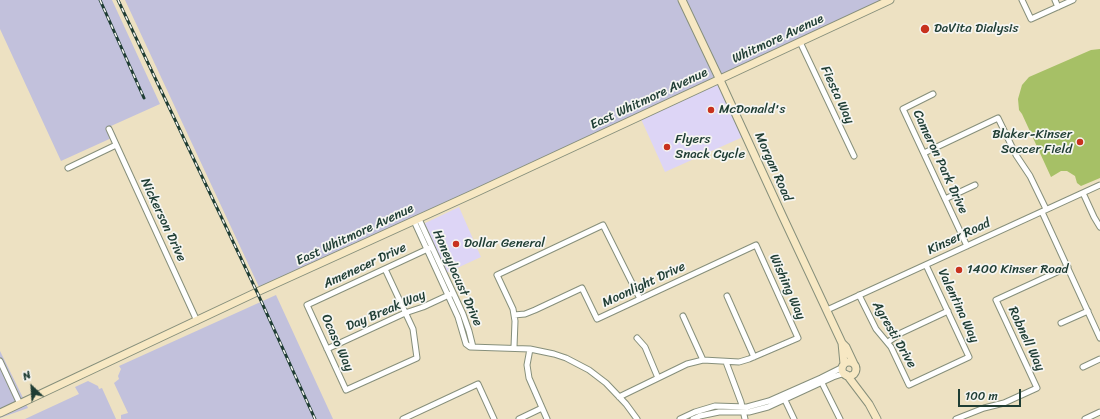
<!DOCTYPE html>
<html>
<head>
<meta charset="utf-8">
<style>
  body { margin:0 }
  #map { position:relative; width:1100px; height:419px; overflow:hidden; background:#ede1c2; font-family:Sriracha,sans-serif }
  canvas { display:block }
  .north { position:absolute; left:12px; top:367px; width:40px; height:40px; -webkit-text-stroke:3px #f6f6f2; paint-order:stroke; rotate:335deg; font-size:11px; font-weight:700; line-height:16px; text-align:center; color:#1f3d34 }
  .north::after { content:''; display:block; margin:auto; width:14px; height:18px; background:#1f3d34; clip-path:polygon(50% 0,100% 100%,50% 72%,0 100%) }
  .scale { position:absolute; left:958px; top:389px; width:63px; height:18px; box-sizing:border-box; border:2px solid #1f3d34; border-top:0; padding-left:5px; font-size:12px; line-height:14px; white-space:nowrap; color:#1f3d34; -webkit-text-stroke:3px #f6f6f2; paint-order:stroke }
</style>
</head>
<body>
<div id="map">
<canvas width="1100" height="419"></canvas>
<div class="north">N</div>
<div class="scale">100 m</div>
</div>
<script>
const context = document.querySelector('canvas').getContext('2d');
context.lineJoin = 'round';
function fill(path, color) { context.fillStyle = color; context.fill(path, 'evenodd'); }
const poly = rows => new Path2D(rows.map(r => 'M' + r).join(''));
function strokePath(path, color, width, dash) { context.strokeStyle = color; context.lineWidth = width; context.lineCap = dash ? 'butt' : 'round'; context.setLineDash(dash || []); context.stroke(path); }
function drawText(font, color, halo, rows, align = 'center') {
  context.font = font + ' Sriracha,sans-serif'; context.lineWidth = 3.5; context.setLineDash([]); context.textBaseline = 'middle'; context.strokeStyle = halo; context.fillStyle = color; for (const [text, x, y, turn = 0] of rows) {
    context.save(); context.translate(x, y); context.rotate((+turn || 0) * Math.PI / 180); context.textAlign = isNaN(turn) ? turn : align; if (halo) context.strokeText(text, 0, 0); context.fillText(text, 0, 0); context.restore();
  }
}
fill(poly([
  [719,83,745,136,665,172,641,119],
  [459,207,481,257,442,275,419,226]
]), '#ddd5f6');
fill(poly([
  [0,0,112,0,160,104,111,126,116,136,61,161,0,29],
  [125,0,893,0,259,287],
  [276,295,333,419,121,419,121,415,128,413,114,383,119,379,118,376,121,369,119,366],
  [0,351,28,408,0,418],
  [88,381,98,386,99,389,102,388,116,419,25,419,79,394,75,387]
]), '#c2c1dc');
fill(poly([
  [1100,49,1100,178,1081,186,1077,183,1075,176,1067,171,1061,171,1051,177,1022,114,1019,110,1018,99,1022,85,1029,77,1091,50]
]), '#a6c066');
const street = poly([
  [1022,0,1031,19,1073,0],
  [1055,0,1058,7],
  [800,42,854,156],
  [933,94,903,109,967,246],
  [109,129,197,321],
  [924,153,998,118,1016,155,1030,176,1046,209],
  [68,168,116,145],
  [1083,193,1094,217,1100,227],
  [945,199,975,185],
  [1042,212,1100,338],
  [419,219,463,314,469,331,473,347],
  [414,221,458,317,466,344,470,347,530,349,554,354,566,358,589,370,606,383,626,404,637,419],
  [385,269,413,329,417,358,346,390,307,305,432,247],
  [859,295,876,329,891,347,909,385,969,357,926,265],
  [727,296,754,357],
  [827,310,1100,185],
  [514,315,525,314,535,310,582,288,597,319,756,245,798,338,749,359,739,362,703,360,687,364,619,397],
  [683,316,703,360],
  [1061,323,1088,311],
  [637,338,645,347,658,378],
  [888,342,901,333,948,311],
  [514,347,515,321,513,309,497,275,603,225,640,299],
  [327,349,405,313,423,307,451,294],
  [530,349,527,365,529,378,547,419],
  [0,361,20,404],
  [726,362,741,402,745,419],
  [1083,367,1100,359],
  [822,383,840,419],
  [784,398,794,419],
  [403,419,478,384,494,419],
  [519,419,542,408],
  [680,419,695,412,715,406,747,407,769,401,821,378,843,367],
  [693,419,700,416,719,412,749,412,768,407,833,377,845,373],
  [956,419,984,408,1004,403,1037,388,996,300,1068,267],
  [1085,419,1100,412]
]);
const secondary = poly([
  [682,0,720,80,782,215,842,343,846,347,854,364],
  [842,343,844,364],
  '842 369a7 7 0 1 1 14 0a7 7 0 1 1-14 0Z',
  [847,375,869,404,877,419],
  [0,413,257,292,477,192,890,0]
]);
strokePath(street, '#868f7b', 7);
strokePath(secondary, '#868f7b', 9);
strokePath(street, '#fff', 5);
strokePath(secondary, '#f7e8c3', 7);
const rail = poly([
  [100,0,144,98],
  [118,0,257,292,315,419]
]);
strokePath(rail, '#1f3d34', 3);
strokePath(rail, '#f6f6f2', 1.5, [4.5]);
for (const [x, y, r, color] of [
  [925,29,5,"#c8321e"],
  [711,110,4,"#c8321e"],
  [1080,142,4,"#c8321e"],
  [667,147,4,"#c8321e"],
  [456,244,4,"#c8321e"],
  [959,270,4,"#c8321e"]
]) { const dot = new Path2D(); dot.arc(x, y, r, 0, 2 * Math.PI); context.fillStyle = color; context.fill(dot); strokePath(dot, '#f6f6f2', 1.5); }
drawText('13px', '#1f3d34', '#f6f6f2', [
  ["DaVita Dialysis",934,29],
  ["McDonald's",719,110],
  ["Blaker-Kinser",1072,135,"right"],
  ["Soccer Field",1072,150,"right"],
  ["Flyers",675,140],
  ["Snack Cycle",675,155],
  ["Dollar General",464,244],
  ["1400 Kinser Road",967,270]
], 'left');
drawText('13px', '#1f3d34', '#f6f6f2', [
  ["Whitmore Avenue",778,39,-25],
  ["Fiesta Way",837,95,65],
  ["East Whitmore Avenue",649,99,-25],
  ["Cameron Park Drive",940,162,65],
  ["Morgan Road",773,167,66],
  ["Nickerson Drive",163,220,65],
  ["East Whitmore Avenue",355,235,-25],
  ["Kinser Road",959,237,-25],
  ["Amenecer Drive",365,266,-25],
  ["Honeylocust Drive",457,278,66],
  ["Moonlight Drive",644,285,-25],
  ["Wishing Way",787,287,66],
  ["Valentina Way",958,306,65],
  ["Day Break Way",386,311,-23],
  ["Agresti Drive",894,335,60],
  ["Robnell Way",1026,339,65],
  ["Ocaso Way",337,343,66]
]);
</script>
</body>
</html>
